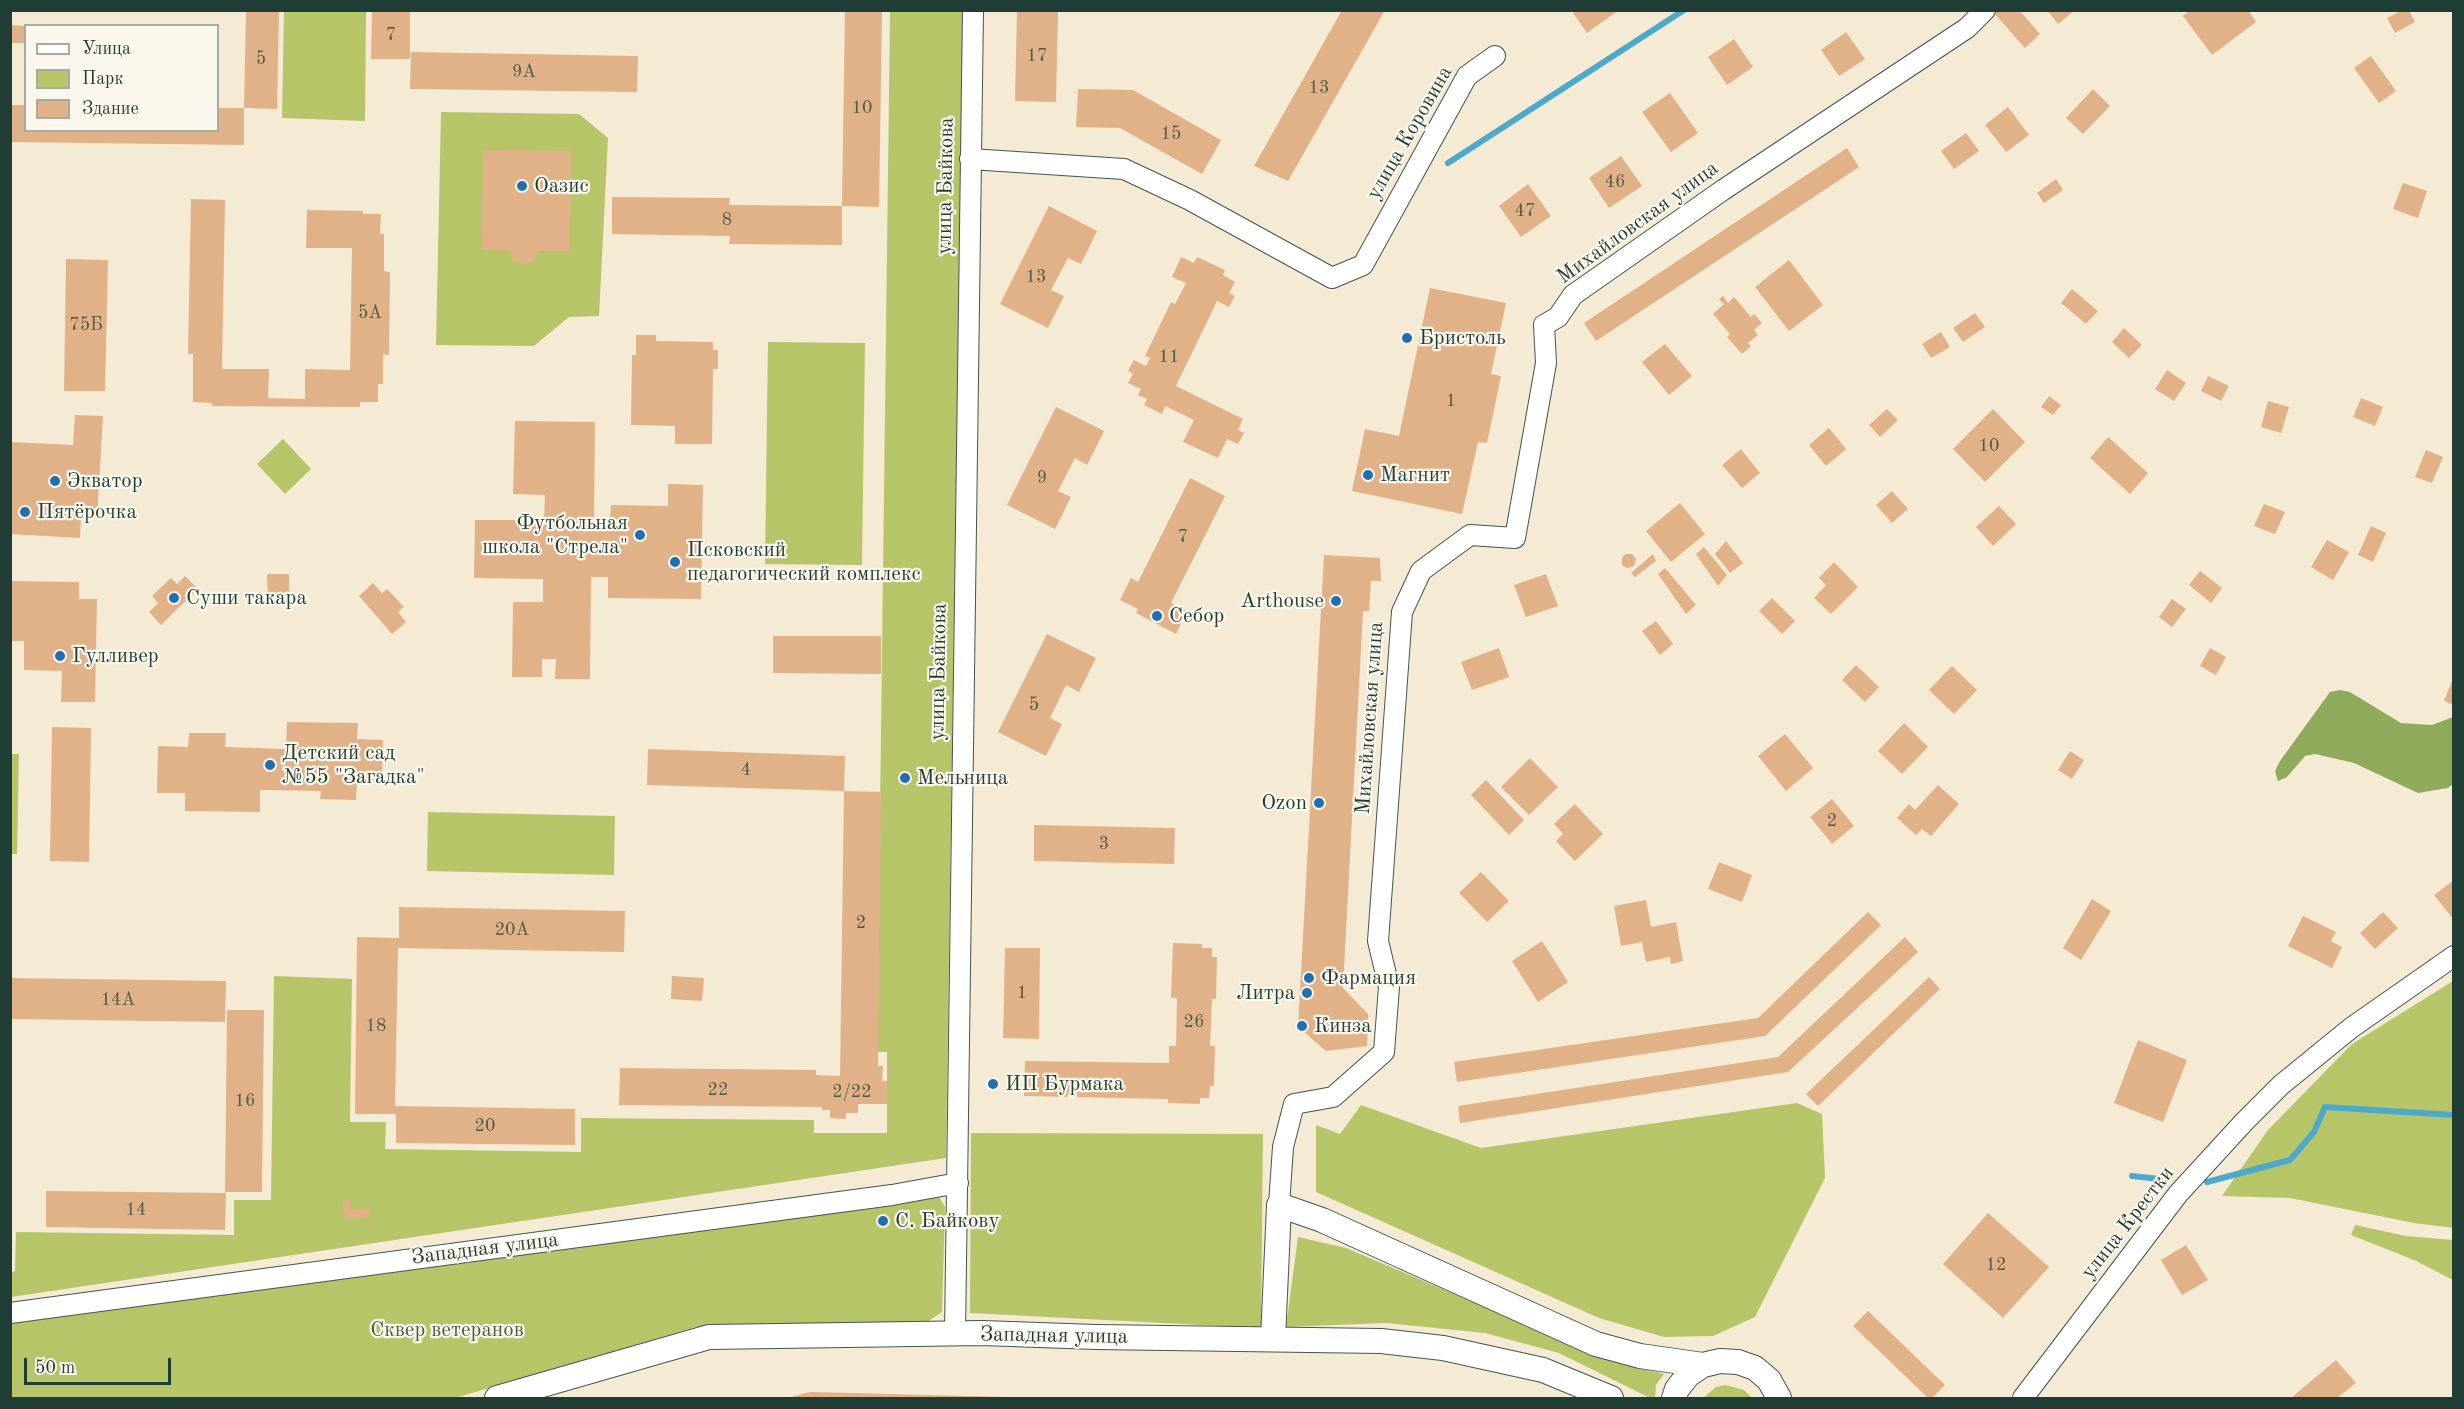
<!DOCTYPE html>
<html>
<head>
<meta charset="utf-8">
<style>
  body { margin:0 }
  #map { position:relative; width:2464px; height:1409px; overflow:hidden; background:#f5ead4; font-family:"Old Standard TT",serif }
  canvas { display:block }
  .frame { position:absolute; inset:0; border:12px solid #1f3d34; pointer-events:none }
  .legend { position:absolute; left:24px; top:24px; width:195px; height:108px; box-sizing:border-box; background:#fbf7ec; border:2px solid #a3ada2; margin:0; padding:8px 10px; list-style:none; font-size:18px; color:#1f3d34 }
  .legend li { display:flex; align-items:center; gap:12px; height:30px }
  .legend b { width:30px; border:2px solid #a3ada2 }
  .scale { position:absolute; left:24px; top:1358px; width:147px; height:27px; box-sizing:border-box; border:3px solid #1f3d34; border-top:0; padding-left:8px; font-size:18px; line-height:21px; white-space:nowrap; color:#1f3d34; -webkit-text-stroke:4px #fbf7ec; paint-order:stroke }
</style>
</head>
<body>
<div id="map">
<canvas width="2464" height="1409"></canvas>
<div class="frame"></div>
<ul class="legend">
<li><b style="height:8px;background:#fff"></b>Улица</li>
<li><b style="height:16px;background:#b5c568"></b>Парк</li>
<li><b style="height:16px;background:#e1b288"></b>Здание</li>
</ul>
<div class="scale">50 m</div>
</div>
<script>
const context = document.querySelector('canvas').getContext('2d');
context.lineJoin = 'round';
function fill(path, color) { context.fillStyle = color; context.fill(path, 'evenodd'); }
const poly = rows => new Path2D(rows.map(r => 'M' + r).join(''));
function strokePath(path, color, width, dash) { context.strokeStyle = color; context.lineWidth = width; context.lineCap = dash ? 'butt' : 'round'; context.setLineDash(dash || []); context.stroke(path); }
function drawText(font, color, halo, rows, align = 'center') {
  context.font = font + ' "Old Standard TT",serif'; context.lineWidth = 4.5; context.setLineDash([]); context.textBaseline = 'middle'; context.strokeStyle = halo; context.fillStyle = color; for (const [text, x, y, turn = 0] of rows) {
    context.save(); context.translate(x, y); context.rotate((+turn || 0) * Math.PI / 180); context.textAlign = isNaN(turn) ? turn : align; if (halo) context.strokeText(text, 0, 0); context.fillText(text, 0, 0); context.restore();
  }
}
fill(poly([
  [284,11,366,11,365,121,282,118],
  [890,11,963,11,946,1158,11,1297,11,1272,15,1271,16,1232,234,1235,234,1200,271,1200,274,976,352,979,350,1122,386,1122,385,1149,581,1152,581,1118,814,1120,814,1133,887,1133,887,1052,877,1052],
  [441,112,579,114,608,138,599,316,569,317,534,346,436,345],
  [768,342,865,343,862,565,765,564],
  [283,439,311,469,285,494,257,464],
  [11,754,19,754,17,854,11,854],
  [428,812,615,816,614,875,427,871],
  [2453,981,2453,1228,2414,1223,2290,1198,2222,1196,2268,1130,2352,1044],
  [1797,1103,1822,1114,1825,1178,1755,1317,1713,1336,1664,1337,1599,1318,1316,1192,1316,1125,1340,1134,1361,1105,1481,1148],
  [971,1133,1263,1134,1261,1328,970,1313],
  [937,1193,945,1207,942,1312,918,1328,696,1327,455,1398,11,1398,10,1321],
  [2355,1225,2406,1236,2453,1240,2453,1280,2414,1260,2351,1235],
  [1298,1237,1346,1248,1607,1359,1664,1374,1656,1385,1655,1398,1650,1398,1559,1353,1485,1333,1386,1323,1286,1327],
  [1725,1385,1744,1390,1752,1398,1703,1398,1716,1387]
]), '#b5c568');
fill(poly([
  [2340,690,2350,692,2401,723,2432,725,2453,717,2453,784,2448,788,2418,793,2354,763,2315,754,2305,756,2287,777,2278,781,2275,771,2280,761,2330,692]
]), '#90aa5c');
strokePath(poly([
  [1448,163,1684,10],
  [2132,1176,2160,1179],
  [2207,1182,2290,1160,2314,1132,2325,1107,2454,1115]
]), '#4ca9cb', 6);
fill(poly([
  [246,10,279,10,277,109,244,108],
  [372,10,410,10,410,59,371,59],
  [845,10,882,10,879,207,842,206],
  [1017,10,1058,10,1056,102,1015,101],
  [1342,10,1385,10,1288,181,1254,166],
  [1577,10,1619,10,1587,33,1573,13],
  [1995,10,2019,10,2040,34,2025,48,1993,12],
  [2047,10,2075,10,2058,24],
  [2190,10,2248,10,2256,22,2212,55,2183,16],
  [2402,10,2409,10,2415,22,2395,33,2387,18],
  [10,25,25,26,25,43,10,43],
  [1846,32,1865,59,1839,76,1821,50],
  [1734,39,1753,67,1727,85,1708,57],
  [411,52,638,56,637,92,410,89],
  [2371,56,2396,91,2379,103,2354,68],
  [1078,89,1133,90,1221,140,1202,174,1120,128,1076,127],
  [2093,89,2110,106,2083,134,2066,118],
  [1670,93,1698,133,1671,152,1642,112],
  [11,105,26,105,26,130,218,130,218,108,244,108,244,145,10,142],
  [2008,107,2029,135,2006,152,1985,125],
  [1966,133,1979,151,1954,169,1941,151],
  [1847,148,1859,167,1596,341,1584,323],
  [483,150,571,151,570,251,538,251,535,260,524,265,512,259,510,251,482,250],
  [1621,156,1642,186,1609,208,1589,178],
  [2056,179,2063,190,2044,203,2037,193],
  [2403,183,2427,191,2418,218,2393,209],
  [1528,184,1551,216,1521,237,1499,206],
  [612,197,730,198,729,205,842,206,842,245,729,244,730,236,612,234],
  [191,199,225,200,222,369,269,369,268,398,305,399,305,369,350,370,352,248,306,248,307,210,363,211,363,214,381,214,380,234,384,234,384,271,390,272,389,355,383,354,383,384,378,384,378,402,360,402,360,407,212,406,212,403,193,402,193,354,188,354],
  [1049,206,1097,231,1081,264,1068,258,1051,290,1064,296,1048,328,1000,304],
  [1181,257,1194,263,1197,257,1225,270,1223,275,1235,282,1229,293,1235,296,1229,307,1217,301,1176,386,1243,419,1238,430,1244,433,1238,444,1227,439,1218,458,1183,442,1194,420,1165,406,1162,414,1144,405,1147,399,1138,395,1141,389,1128,383,1133,374,1128,371,1134,360,1146,366,1150,358,1145,356,1171,302,1175,304,1186,283,1172,277],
  [66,259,108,260,105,391,64,391],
  [1789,260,1823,305,1789,331,1755,287],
  [1430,288,1506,303,1491,374,1501,376,1487,443,1478,442,1462,514,1352,491,1365,429,1399,436],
  [2072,289,2098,311,2086,324,2061,303],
  [1723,296,1728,303,1734,297,1751,317,1754,314,1762,323,1754,330,1758,335,1748,343,1751,346,1742,354,1727,337,1730,334,1713,314,1724,304,1719,299],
  [1975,313,1985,327,1963,342,1953,328],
  [2124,328,2142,345,2129,358,2112,342],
  [1941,332,1950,347,1931,358,1922,344],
  [636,335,656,335,656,341,713,342,713,350,718,350,718,369,713,369,712,444,675,444,675,426,631,425,632,355,636,355],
  [1665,344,1692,376,1669,395,1642,362],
  [2167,370,2186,383,2174,401,2155,389],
  [2208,376,2229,386,2221,401,2201,391],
  [2049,396,2061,405,2053,415,2041,407],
  [2361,398,2383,407,2375,426,2353,417],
  [2268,401,2289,407,2281,433,2261,427],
  [1056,407,1104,431,1087,465,1075,458,1058,491,1071,497,1055,529,1007,505],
  [1887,409,1898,420,1880,437,1869,425],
  [1993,409,2025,442,1985,482,1953,449],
  [75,415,103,416,97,518,81,517,80,538,10,534,10,442,73,445],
  [515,421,595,422,594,520,610,520,611,505,668,506,668,484,703,485,701,599,608,598,608,577,591,577,590,679,555,679,556,659,542,659,542,677,512,677,513,602,543,602,543,579,474,578,475,520,544,520,545,495,513,494],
  [1829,428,1846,449,1826,466,1809,445],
  [2108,437,2148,473,2130,494,2090,458],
  [1741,449,1760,473,1742,488,1722,465],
  [2426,450,2443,457,2432,483,2415,477],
  [1190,478,1225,496,1171,603,1187,611,1176,634,1136,613,1138,609,1120,600,1131,578,1138,582],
  [1892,491,1908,509,1892,523,1876,505],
  [1680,503,1705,534,1671,562,1646,531],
  [2264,504,2285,512,2275,534,2254,526],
  [1999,506,2016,524,1993,546,1976,527],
  [2371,526,2386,533,2373,562,2358,555],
  [2327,540,2349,552,2333,580,2311,567],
  [1726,541,1743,563,1730,573,1715,554],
  [1704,547,1727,575,1718,586,1696,554],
  [1625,554,1632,554,1636,559,1634,566,1627,568,1622,565,1622,558],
  [1653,554,1656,561,1635,577,1631,573],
  [1324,555,1380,558,1381,581,1371,581,1369,611,1363,611,1343,988,1368,1014,1367,1046,1326,1051,1298,1027],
  [1834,562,1858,587,1831,614,1814,598,1826,585,1819,578],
  [1665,568,1696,605,1686,614,1658,574],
  [2200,571,2222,588,2211,603,2189,585],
  [267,574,289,574,289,601,268,601],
  [1546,574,1558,606,1526,617,1514,585],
  [185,576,198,589,161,625,149,612,158,603,152,596,171,578,177,584],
  [10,581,79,582,79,599,97,599,95,702,61,702,62,671,24,670,24,641,10,641],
  [373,583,382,593,387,589,404,607,398,612,406,622,392,634,359,596],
  [1772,598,1795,621,1782,634,1759,611],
  [2172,599,2186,609,2172,627,2159,617],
  [1656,621,1673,644,1660,655,1642,631],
  [1047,634,1096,658,1079,692,1066,685,1050,718,1062,724,1046,756,998,732],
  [773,636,881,636,881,674,773,673],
  [1499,648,1509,677,1472,690,1461,662],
  [2210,648,2226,657,2216,675,2200,666],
  [1856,665,1879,687,1865,702,1842,680],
  [1952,666,1977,690,1954,714,1929,690],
  [2454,676,2454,705,2444,701],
  [287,722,358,723,357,739,383,740,382,781,357,781,356,800,320,799,321,791,260,790,260,812,185,811,185,793,157,793,158,746,188,747,189,733,226,733,225,747,286,749],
  [1904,723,1928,747,1902,774,1878,751],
  [52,727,91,728,89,862,50,861],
  [1785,734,1813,768,1786,791,1758,756],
  [648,749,845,756,844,791,647,785],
  [2070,751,2084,760,2072,779,2058,770],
  [1530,758,1558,787,1529,815,1501,787],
  [1486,780,1524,820,1509,835,1471,795],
  [1938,785,1959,804,1931,836,1922,829,1916,835,1897,818,1909,804,1915,810],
  [844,791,881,792,878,1066,883,1066,882,1081,887,1081,887,1104,858,1104,858,1113,846,1113,846,1119,830,1118,830,1110,822,1110,822,1107,619,1105,620,1068,816,1070,816,1075,840,1076],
  [1832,799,1854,826,1832,844,1810,817],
  [1575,804,1603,834,1575,861,1556,841,1563,834,1554,824],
  [1034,825,1175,828,1174,864,1034,861],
  [1719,862,1752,875,1742,902,1708,889],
  [1481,872,1509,901,1487,922,1459,893],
  [2454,880,2454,920,2434,895],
  [2092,899,2111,911,2081,960,2063,948],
  [1646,900,1651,927,1676,922,1683,961,1671,964,1670,957,1646,962,1642,942,1621,946,1614,906],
  [399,907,625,911,624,952,398,948,395,1106,575,1109,575,1145,396,1143,396,1114,355,1114,357,937,399,938],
  [1868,912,1881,925,1765,1036,1457,1082,1454,1062,1758,1018],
  [2383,912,2398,928,2375,949,2360,933],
  [2303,916,2336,932,2331,941,2342,947,2332,968,2288,946],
  [1905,937,1918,952,1788,1072,1460,1123,1458,1106,1778,1057],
  [1542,941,1568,982,1538,1002,1512,961],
  [1173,943,1202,944,1202,948,1212,948,1212,957,1217,957,1216,999,1212,999,1210,1046,1215,1046,1214,1086,1210,1086,1209,1098,1200,1098,1200,1104,1168,1103,1168,1099,1024,1096,1025,1061,1169,1063,1169,1046,1176,1046,1177,998,1171,998],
  [1005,948,1040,948,1039,1039,1003,1038],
  [672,976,704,978,702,1001,671,999],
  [1929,977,1940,989,1818,1106,1806,1094],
  [10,978,226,981,225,1022,10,1019],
  [227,1010,264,1010,262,1192,225,1192],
  [2138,1040,2187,1060,2163,1122,2114,1103],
  [46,1191,226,1193,225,1230,46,1227],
  [343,1200,350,1200,351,1210,369,1208,370,1217,345,1219],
  [1988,1213,2049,1267,2003,1318,1943,1264],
  [2186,1245,2208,1280,2182,1295,2161,1260],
  [1868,1311,1945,1385,1932,1398,1928,1398,1853,1326],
  [2336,1360,2356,1383,2337,1398,2291,1398],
  [810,1392,1009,1397,1009,1398,787,1398]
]), '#e1b288');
const minor = poly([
  [970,159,1124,169,1190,200,1332,278,1363,265,1467,76,1495,56],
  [1279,1205,1283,1147,1294,1104,1333,1097,1384,1052,1389,987,1378,941,1402,612,1421,571,1470,535,1515,538,1546,363,1544,325,1558,317,1573,295,1723,190,1967,28,1985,10],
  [10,1313,892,1195,958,1183],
  [955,1335,973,10],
  [2023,1398,2178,1194,2244,1122,2281,1085,2351,1028,2454,956]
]);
const tertiary = poly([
  [1273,1339,1279,1205,1322,1220,1596,1344,1640,1356,1703,1365],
  [497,1398,709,1337,982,1333,1096,1337,1381,1341,1443,1348,1543,1370,1611,1398],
  [1674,1398,1677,1389,1688,1375,1703,1365,1720,1361,1738,1362,1755,1368,1769,1380,1779,1398]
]);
strokePath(minor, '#3f574c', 22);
strokePath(tertiary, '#3f574c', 26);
strokePath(minor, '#fff', 20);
strokePath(tertiary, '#fff', 24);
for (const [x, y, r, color] of [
  [522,186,6,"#1f6fb2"],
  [1407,338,6,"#1f6fb2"],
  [1368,475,6,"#1f6fb2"],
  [55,481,6,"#1f6fb2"],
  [25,512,6,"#1f6fb2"],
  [640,535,6,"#1f6fb2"],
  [675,562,6,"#1f6fb2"],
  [174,598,6,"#1f6fb2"],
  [1336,601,6,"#1f6fb2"],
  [1157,616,6,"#1f6fb2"],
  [60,656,6,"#1f6fb2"],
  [270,765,6,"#1f6fb2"],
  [905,778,6,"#1f6fb2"],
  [1319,803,6,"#1f6fb2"],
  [1309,978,6,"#1f6fb2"],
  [1307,993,6,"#1f6fb2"],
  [1302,1026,6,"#1f6fb2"],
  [993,1084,6,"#1f6fb2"],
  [883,1221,6,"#1f6fb2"]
]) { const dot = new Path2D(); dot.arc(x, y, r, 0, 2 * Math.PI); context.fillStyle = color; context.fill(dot); strokePath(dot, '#fbf7ec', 2); }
drawText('18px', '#505a49', null, [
  ["7",391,35],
  ["17",1037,56],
  ["5",261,59],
  ["9А",524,72],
  ["13",1319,88],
  ["10",862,108],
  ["15",1171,134],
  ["46",1615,182],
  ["47",1525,211],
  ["8",727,220],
  ["13",1036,277],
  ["5А",370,313],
  ["75Б",86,325],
  ["11",1169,357],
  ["1",1451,401],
  ["10",1989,446],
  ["9",1042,478],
  ["7",1183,537],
  ["5",1034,705],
  ["4",746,770],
  ["2",1832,821],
  ["3",1104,844],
  ["2",861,923],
  ["20А",512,930],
  ["1",1022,993],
  ["14А",118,1000],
  ["26",1194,1022],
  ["18",376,1026],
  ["22",718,1090],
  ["2/22",852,1092],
  ["16",245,1101],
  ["20",485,1126],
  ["14",136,1210],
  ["12",1996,1265]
]);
drawText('21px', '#1f3d34', '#fbf7ec', [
  ["улица Коровина",1410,133,-60],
  ["улица Байкова",946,186,-89],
  ["Михайловская улица",1638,223,-36],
  ["улица Байкова",939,672,-89],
  ["Михайловская улица",1370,718,-86],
  ["улица Крестки",2128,1223,-52],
  ["Западная улица",485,1249,-7],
  ["Западная улица",1054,1336,1]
]);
drawText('21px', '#1f3d34', '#fbf7ec', [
  ["Оазис",534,186],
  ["Бристоль",1419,338],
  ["Магнит",1380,475],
  ["Экватор",67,481],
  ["Пятёрочка",37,512],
  ["Футбольная",628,523,"right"],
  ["школа \"Стрела\"",628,547,"right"],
  ["Псковский",687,550],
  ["педагогический комплекс",687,574],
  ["Суши такара",186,598],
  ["Arthouse",1324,601,"right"],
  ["Себор",1169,616],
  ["Гулливер",72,656],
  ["Детский сад",282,753],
  ["№55 \"Загадка\"",282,777],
  ["Мельница",917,778],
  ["Ozon",1307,803,"right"],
  ["Фармация",1321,978],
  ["Литра",1295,993,"right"],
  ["Кинза",1314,1026],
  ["ИП Бурмака",1005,1084],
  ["С. Байкову",895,1221]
], 'left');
drawText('21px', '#445f41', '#fbf7ec', [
  ["Сквер ветеранов",447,1330]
]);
</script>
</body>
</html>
